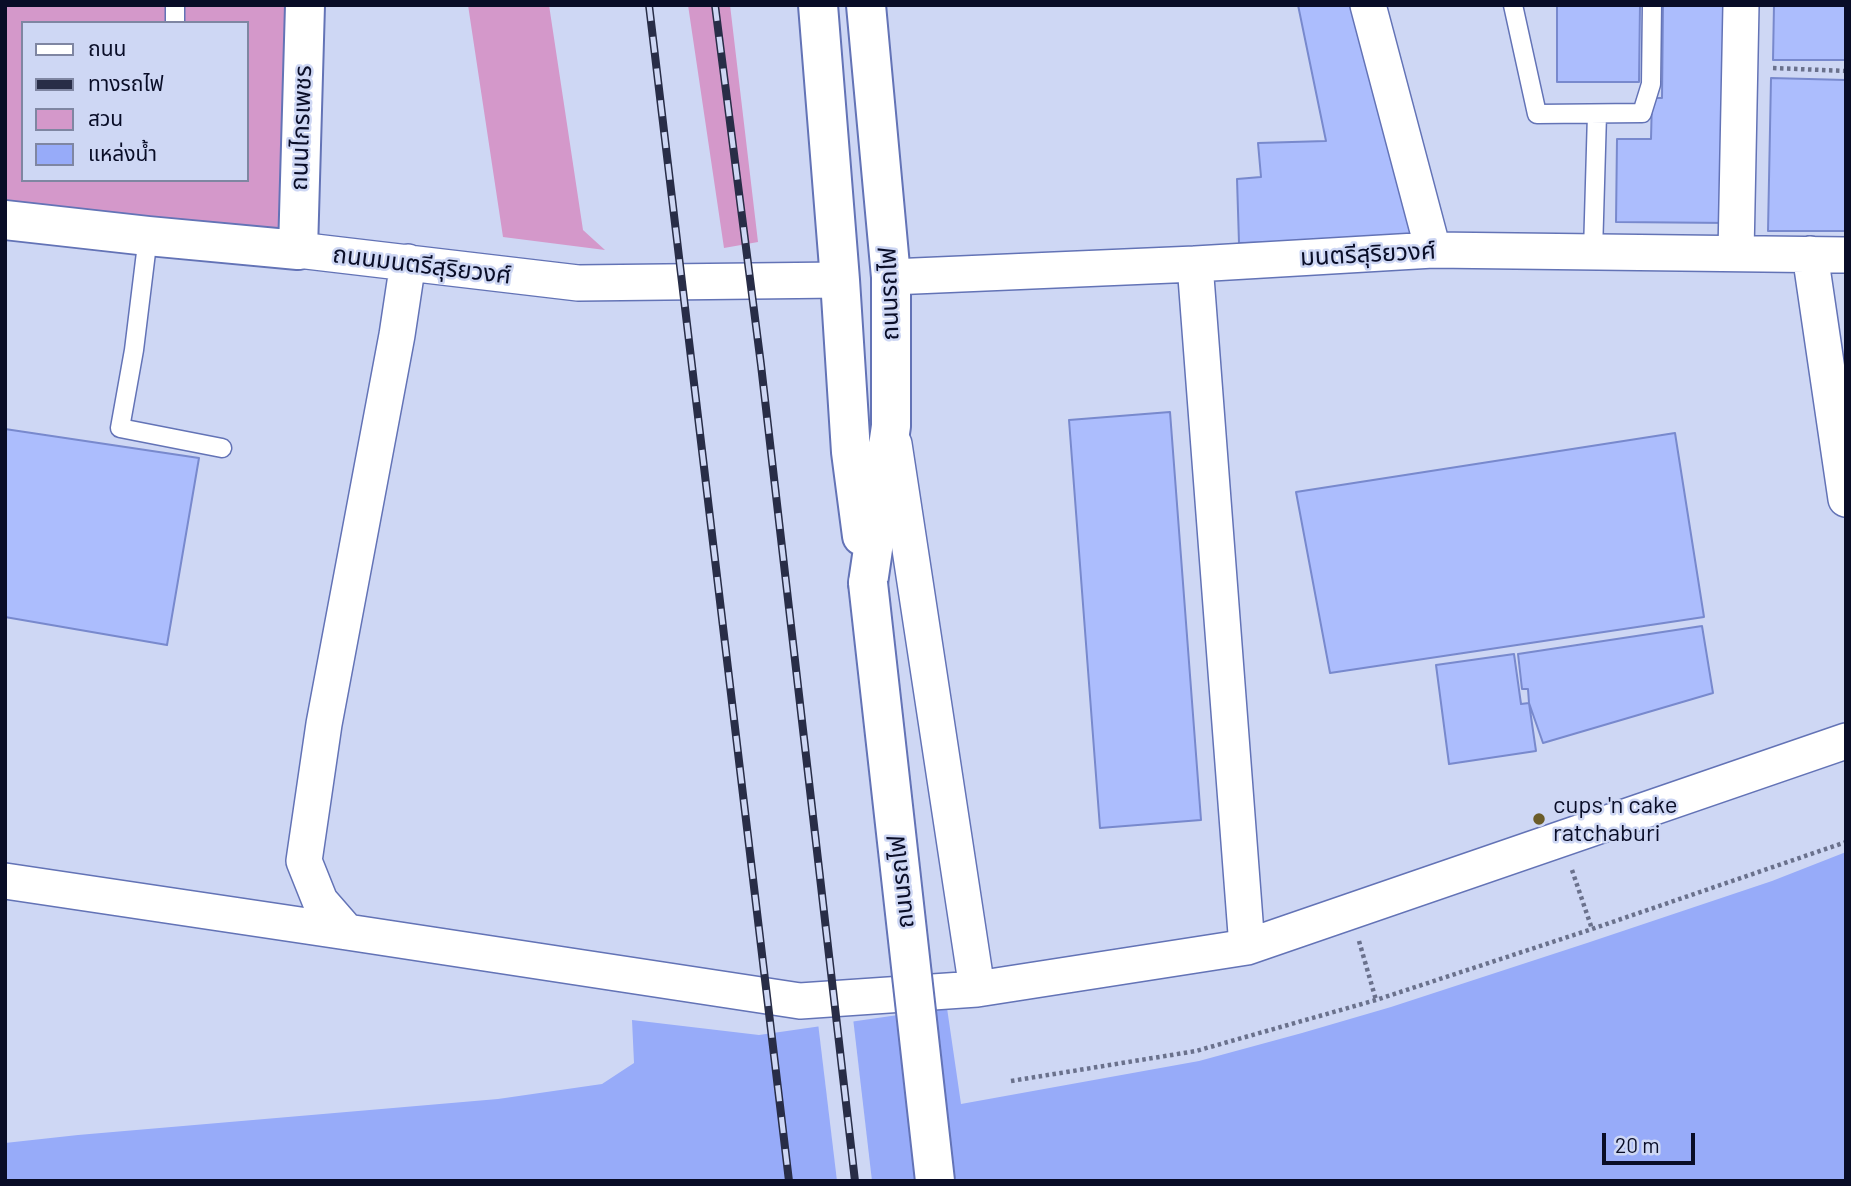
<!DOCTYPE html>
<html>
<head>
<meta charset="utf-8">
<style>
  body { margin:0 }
  #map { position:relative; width:1851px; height:1186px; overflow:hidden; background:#ced7f4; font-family:Barlow,"Noto Sans Thai",sans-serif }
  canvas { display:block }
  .frame { position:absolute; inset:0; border:7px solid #090d27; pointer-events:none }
  .legend { position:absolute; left:21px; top:21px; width:228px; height:161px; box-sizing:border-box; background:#ced7f4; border:2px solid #7f86a2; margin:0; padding:9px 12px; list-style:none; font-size:21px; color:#090d27 }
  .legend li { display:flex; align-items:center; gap:14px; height:35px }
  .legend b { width:35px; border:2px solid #7f86a2 }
  .scale { position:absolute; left:1602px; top:1133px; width:93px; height:32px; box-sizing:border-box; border:4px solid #090d27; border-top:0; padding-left:9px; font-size:21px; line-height:24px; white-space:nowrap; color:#090d27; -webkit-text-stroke:5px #ced7f4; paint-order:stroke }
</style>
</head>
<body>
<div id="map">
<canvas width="1851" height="1186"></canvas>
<div class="frame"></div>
<ul class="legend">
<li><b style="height:9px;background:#fff"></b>ถนน</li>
<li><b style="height:9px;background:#282d47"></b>ทางรถไฟ</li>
<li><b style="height:19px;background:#d498ca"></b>สวน</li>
<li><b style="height:19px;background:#97abf9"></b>แหล่งน้ำ</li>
</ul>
<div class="scale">20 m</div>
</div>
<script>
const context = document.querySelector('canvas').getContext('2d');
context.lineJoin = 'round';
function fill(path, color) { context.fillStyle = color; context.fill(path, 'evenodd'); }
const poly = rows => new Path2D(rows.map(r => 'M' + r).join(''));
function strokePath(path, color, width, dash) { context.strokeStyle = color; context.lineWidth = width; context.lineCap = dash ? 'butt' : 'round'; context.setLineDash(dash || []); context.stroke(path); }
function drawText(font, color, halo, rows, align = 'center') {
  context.font = font + ' Barlow,"Noto Sans Thai",sans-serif'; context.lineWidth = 5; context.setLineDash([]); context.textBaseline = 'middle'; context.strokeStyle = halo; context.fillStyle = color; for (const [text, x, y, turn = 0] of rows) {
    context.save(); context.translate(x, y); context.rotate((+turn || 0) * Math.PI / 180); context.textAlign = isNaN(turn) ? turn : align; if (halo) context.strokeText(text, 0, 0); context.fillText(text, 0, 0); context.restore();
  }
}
fill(poly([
  [5,5,294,5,298,250,5,217],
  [23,23,247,23,247,180,23,180],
  [468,5,549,5,583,230,605,250,503,237],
  [688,5,730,5,758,242,724,248]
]), '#d498ca');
fill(poly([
  [1846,852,1846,1181,5,1181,5,1143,78,1135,498,1099,602,1084,634,1063,632,1020,759,1035,947,1008,961,1104,1199,1061,1302,1033,1391,1007,1587,943,1772,881]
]), '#97abf9');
fill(poly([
  [853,1018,872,1181,837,1181,818,1023]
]), '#ced7f4');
const building = poly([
  [1298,5,1359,5,1423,239,1239,243,1237,179,1261,177,1258,143,1326,141,1298,5],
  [1557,5,1640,5,1639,82,1557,82,1557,5],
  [1663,5,1731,5,1730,223,1616,222,1617,139,1651,139,1652,98,1662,98,1663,5],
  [1774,5,1846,5,1846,60,1773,60,1774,5],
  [1771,78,1846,80,1846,231,1768,231,1771,78],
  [1170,412,1201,820,1100,828,1069,420,1170,412],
  [5,429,199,458,167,645,5,617,5,429],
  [1675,433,1704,617,1330,673,1296,492,1675,433],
  [1702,626,1713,693,1543,743,1529,703,1528,689,1522,689,1518,654,1702,626],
  [1514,654,1521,704,1529,703,1536,751,1449,764,1436,665,1514,654]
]);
fill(building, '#acbdfd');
strokePath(building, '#7889cd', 2);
const service = poly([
  [1513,5,1537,114,1642,113,1651,84,1652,5],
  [175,23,175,5],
  [148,236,134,350,120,428,222,448],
  [1593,252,1597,114]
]);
const minor = poly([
  [1368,5,1433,250],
  [298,250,578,283,840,280],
  [1736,253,1741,5],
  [1810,254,1846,499],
  [408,262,397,335,324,724,304,861,320,901,347,932,800,1001,977,989,1247,947,1846,741],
  [1195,264,1247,947],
  [891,277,1195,264,1433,250,1846,255],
  [894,444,977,989],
  [5,881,347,932]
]);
const secondary = poly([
  [818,5,840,280,851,452,862,536],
  [866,5,891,277,891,426,868,583],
  [5,220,148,236,298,250,305,5]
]);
strokePath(service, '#6373b6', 21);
strokePath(minor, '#6373b6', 38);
strokePath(secondary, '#6373b6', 42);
strokePath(poly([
  [1773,68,1846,71],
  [1572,870,1592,929],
  [1359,941,1376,1000],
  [1011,1081,1196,1051,1376,1000,1592,929,1846,842]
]), '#6a718c', 4.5, [3.5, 3.5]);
strokePath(service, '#fff', 18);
strokePath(minor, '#fff', 35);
strokePath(secondary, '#fff', 38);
const rail = poly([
  [649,5,789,1181],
  [715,5,761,365,855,1181]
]);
strokePath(rail, '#282d47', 8);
strokePath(rail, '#ced7f4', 5, [16]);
const secondaryBridge = poly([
  [868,583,935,1181]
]);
strokePath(secondaryBridge, '#6373b6', 42, []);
strokePath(secondaryBridge, '#fff', 38);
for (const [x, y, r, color] of [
  [1539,819,7,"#6b5c29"]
]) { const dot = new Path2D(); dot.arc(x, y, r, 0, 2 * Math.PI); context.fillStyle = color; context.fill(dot); strokePath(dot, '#ced7f4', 2.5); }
drawText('24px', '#090d27', '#ced7f4', [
  ["ถนนไกรเพชร",301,128,-88],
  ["มนตรีสุริยวงศ์",1368,254,-3],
  ["ถนนมนตรีสุริยวงศ์",422,265,7],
  ["ถนนรถไฟ",889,294,-92],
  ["ถนนรถไฟ",901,882,-96]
]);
drawText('24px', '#090d27', '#ced7f4', [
  ["cups 'n cake",1553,805],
  ["ratchaburi",1553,833]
], 'left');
</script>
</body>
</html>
